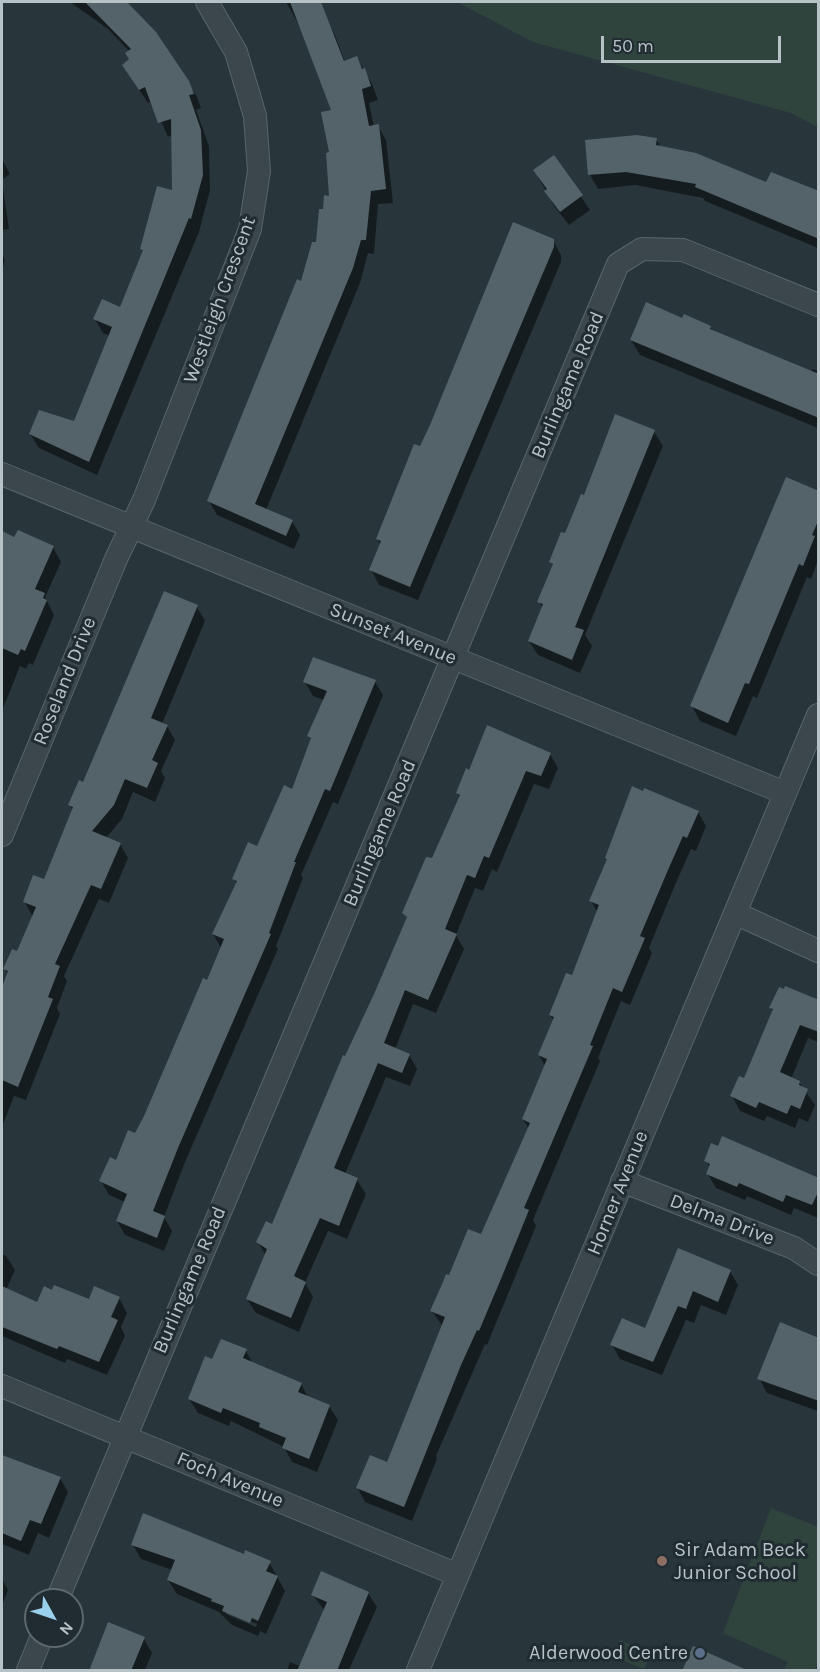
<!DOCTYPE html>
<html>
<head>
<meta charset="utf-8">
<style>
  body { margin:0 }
  #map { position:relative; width:820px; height:1672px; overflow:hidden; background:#28363c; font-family:Karla,sans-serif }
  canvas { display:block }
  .frame { position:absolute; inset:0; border:3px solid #b7c2c7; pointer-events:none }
  .north { position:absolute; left:24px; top:1588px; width:60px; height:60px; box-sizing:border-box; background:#202c31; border:2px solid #5c686d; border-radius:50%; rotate:130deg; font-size:16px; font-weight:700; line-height:24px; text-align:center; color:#b7c2c7 }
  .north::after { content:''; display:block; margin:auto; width:21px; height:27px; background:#99d0eb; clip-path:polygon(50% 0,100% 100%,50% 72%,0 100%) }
  .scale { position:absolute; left:601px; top:36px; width:180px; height:27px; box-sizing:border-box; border:3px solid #b7c2c7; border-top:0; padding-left:8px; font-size:18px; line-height:21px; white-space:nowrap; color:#b7c2c7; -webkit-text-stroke:4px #202c31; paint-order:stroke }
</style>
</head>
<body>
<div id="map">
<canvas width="820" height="1672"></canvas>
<div class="frame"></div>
<div class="north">N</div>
<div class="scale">50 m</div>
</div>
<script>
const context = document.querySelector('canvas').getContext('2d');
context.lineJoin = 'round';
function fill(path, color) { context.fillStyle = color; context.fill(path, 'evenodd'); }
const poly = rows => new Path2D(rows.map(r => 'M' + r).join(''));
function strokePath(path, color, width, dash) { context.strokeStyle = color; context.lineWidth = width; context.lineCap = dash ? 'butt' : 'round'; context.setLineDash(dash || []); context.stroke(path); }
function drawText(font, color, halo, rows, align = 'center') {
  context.font = font + ' Karla,sans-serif'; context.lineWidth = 6; context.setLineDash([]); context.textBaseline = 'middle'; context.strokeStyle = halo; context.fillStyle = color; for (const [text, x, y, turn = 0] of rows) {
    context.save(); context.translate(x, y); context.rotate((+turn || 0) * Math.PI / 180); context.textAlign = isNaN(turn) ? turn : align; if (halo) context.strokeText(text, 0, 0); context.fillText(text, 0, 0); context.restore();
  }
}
fill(poly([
  [457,2,818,2,818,127,791,113,533,42],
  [771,1508,818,1527,818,1662,815,1670,784,1670,788,1662,723,1633],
  [619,1640,651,1653,644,1669,612,1656]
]), '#30443e');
fill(poly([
  [70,2,125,2,155,33,197,97,201,108,196,110,209,146,210,190,199,232,97,475,39,448,30,434,75,423,110,336,103,333,95,319,121,309,144,252,142,249,174,192,172,135,168,137,152,101,148,103,132,79,130,52,108,29],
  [286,2,316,2,335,35,345,62,357,58,372,84,378,100,369,103,374,127,378,126,386,140,393,203,378,204,374,254,368,253,360,283,266,510,292,521,300,535,294,549,217,515,209,501,302,283,318,244,324,211,331,197,333,111,300,27],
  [656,139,661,148,767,184,818,193,818,248,705,201,703,198,635,185,598,189,590,175],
  [554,157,590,210,569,225,554,206,535,171],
  [2,159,10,174,2,180,9,229,2,230],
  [553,240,561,255,561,262,418,600,379,585,371,570,381,545,377,539,421,448],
  [2,253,5,260,2,270],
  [683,320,710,327,713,331,811,372,812,369,818,371,818,428,640,355,631,340],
  [616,416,654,432,663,446,585,635,592,646,580,673,538,655,529,641,543,609,539,601,554,567,551,562,584,497],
  [818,492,818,560,811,579,807,577,757,698,753,696,736,736,700,721,692,706],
  [3,534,53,547,61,562,45,597,54,615,33,665,29,663,26,669,20,666,2,711],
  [197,607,205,621,162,724,167,726,175,740,161,771,165,778,155,802,133,792,122,819,106,838,120,844,128,858,109,903,99,899,64,976,67,981,57,1008,60,1014,26,1100,14,1096,2,1127,2,991,8,974,5,969,17,953,33,917,24,901,44,881,73,811,70,805],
  [305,682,375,682,383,695,338,804,333,802,301,875,303,878,276,946,278,949,185,1162,164,1217,172,1231,164,1251,125,1235,117,1221,125,1202,109,1195,101,1181,117,1162,146,1116,207,982,221,948,213,934,237,884,234,878,258,848,293,791,312,741,309,736,324,700,313,696],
  [550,754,558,768,549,789,534,784,497,872,492,869,483,891,475,888,456,935,464,949,436,1013,413,1004,395,1049,409,1055,417,1069,410,1086,386,1077,345,1174,357,1180,366,1194,347,1239,328,1231,305,1283,313,1297,299,1332,256,1313,247,1299,266,1256,258,1242,272,1226,408,919,404,913,433,860,460,798,457,793,470,772],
  [698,812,706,826,696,851,691,849,675,885,649,948,652,953,630,1005,621,1001,598,1058,600,1061,533,1220,536,1226,487,1345,485,1344,436,1456,437,1459,412,1521,365,1502,357,1487,388,1464,443,1327,432,1311,449,1277,482,1236,529,1129,523,1119,545,1066,539,1055,554,1021,550,1015,572,977,598,913,591,901],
  [818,1002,818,1042,808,1038,791,1079,799,1082,815,1105,808,1122,799,1118,795,1128,767,1116,764,1121,740,1111,732,1096,745,1080,773,1012,771,1008],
  [706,1161,818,1179,818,1218,794,1208,791,1215,747,1196,745,1200,716,1188,708,1174,710,1168],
  [679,1250,730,1271,738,1285,726,1315,701,1305,694,1323,686,1320,662,1375,620,1359,612,1345,646,1330],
  [2,1254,6,1256,15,1270,6,1290,38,1304,53,1292,90,1301,119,1298,127,1313,121,1327,125,1336,107,1375,67,1359,65,1363,2,1336],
  [246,1351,253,1364,301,1384,309,1399,329,1406,338,1420,317,1472,292,1462,284,1447,231,1421,229,1426,198,1413,189,1399,213,1361],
  [818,1358,818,1411,767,1393,759,1378],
  [2,1457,60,1478,68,1492,49,1538,38,1533,29,1555,2,1544],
  [133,1545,245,1556,269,1562,285,1591,266,1634,260,1631,258,1636,232,1625,219,1612,177,1594,168,1580,172,1570,141,1559],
  [226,1611,257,1624,256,1627,226,1614],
  [2,1579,8,1590,2,1606],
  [368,1593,377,1607,349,1670,287,1670,290,1662,300,1666,325,1611,313,1595],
  [144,1639,152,1653,145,1670,90,1670]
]), '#0007');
fill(poly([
  [85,2,127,2,156,32,189,81,194,94,189,95,201,130,203,175,191,219,189,218,89,462,29,434,39,410,74,421,112,327,93,319,102,299,120,307,143,250,140,249,157,186,172,190,171,119,158,123,145,87,139,90,122,65,129,59,125,53,131,49],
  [290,2,321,2,344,61,357,56,362,69,365,68,371,86,362,89,369,126,379,124,386,189,371,191,366,240,361,240,353,268,255,504,293,520,286,536,207,501,297,279,301,281,312,242,316,242,319,209,323,209,324,195,329,196,326,153,329,152,321,112,331,110],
  [637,135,657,138,656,145,696,153,766,182,771,172,819,191,819,239,695,187,696,184,626,172,588,175,585,140],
  [554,155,583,195,560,212,544,191,547,189,533,170],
  [513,222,554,239,554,247,410,587,369,570,381,541,376,539,414,444,420,446,430,425],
  [646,302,682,318,684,314,711,326,710,329,819,374,819,418,630,340],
  [615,414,655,430,575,627,584,630,572,660,528,641,543,604,537,602,553,564,549,562,561,532,565,533,581,494,584,495],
  [786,477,819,491,819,519,812,535,815,536,803,566,799,564,749,684,745,683,728,723,690,706],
  [18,530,54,546,35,589,45,593,43,598,47,600,25,651,21,649,18,655,2,648,2,531,14,537],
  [164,591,198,605,151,718,168,725,152,760,158,763,147,788,125,779,114,805,92,831,121,843,101,889,91,885,55,964,60,966,48,997,53,999,18,1087,2,1080,2,987,8,971,3,969,12,949,17,951,36,907,23,902,33,875,44,879,73,807,68,805,79,780,83,782],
  [313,657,376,680,330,791,325,789,294,862,296,862,269,933,271,934,178,1148,153,1211,165,1216,157,1238,116,1221,127,1194,99,1181,110,1157,116,1160,128,1130,135,1133,144,1116,203,978,207,980,224,939,212,934,237,881,232,879,248,842,257,846,284,785,292,789,311,738,307,736,327,691,303,682],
  [487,725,551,753,541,776,526,771,489,858,484,856,475,878,467,875,445,929,457,934,428,1000,405,990,384,1043,410,1054,402,1073,378,1063,334,1168,358,1178,339,1226,320,1218,294,1276,306,1282,291,1318,246,1299,267,1249,256,1242,266,1221,272,1224,343,1055,345,1056,374,994,407,917,402,913,426,857,432,858,460,795,456,793,466,768,469,770],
  [632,786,643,791,644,788,699,811,687,838,683,836,668,870,640,936,645,938,622,992,613,988,590,1045,593,1046,524,1208,529,1210,503,1274,479,1331,477,1330,461,1365,404,1507,356,1488,370,1455,387,1462,445,1317,430,1311,443,1282,446,1274,449,1275,468,1229,481,1234,530,1123,522,1119,547,1059,538,1055,554,1017,549,1015,566,973,572,975,599,905,589,901,607,859,605,858],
  [785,986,819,1000,819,1032,800,1025,780,1072,800,1081,799,1085,808,1089,800,1109,791,1105,787,1114,759,1102,756,1108,730,1096,739,1076,744,1078,773,1009,769,1008,779,987,784,989],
  [722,1136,819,1178,819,1190,812,1205,786,1195,783,1202,739,1183,737,1187,706,1174,710,1164,704,1161,711,1143,718,1146],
  [678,1248,731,1270,718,1302,693,1291,686,1309,678,1306,653,1362,610,1345,622,1318,645,1328],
  [54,1285,89,1299,94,1286,120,1297,111,1317,118,1320,99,1362,59,1346,57,1349,2,1327,2,1286,37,1302,44,1286,52,1290],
  [780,1322,819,1338,819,1401,757,1379],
  [221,1339,247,1349,243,1358,302,1383,298,1392,330,1405,309,1459,282,1448,286,1438,259,1427,260,1423,223,1408,221,1413,188,1399,205,1356,212,1359],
  [2,1455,61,1477,41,1524,30,1520,21,1541,2,1533],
  [143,1513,244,1554,245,1550,271,1561,266,1571,278,1576,258,1621,252,1618,250,1623,222,1611,224,1606,211,1601,212,1599,167,1580,175,1560,131,1545],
  [321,1571,369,1592,337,1671,297,1671,327,1602,311,1595],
  [108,1622,145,1637,131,1671,89,1671],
  [693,1646,749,1671,682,1671]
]), '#536369');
const street = poly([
  [2,474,785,793],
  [2,835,116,559,144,500,250,229,259,171,255,116,236,52,207,2],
  [735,913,818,951],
  [622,1181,794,1248,818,1264],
  [2,1386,458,1575],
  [57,1600,618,264,642,249,683,250,818,305],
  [28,1670,42,1636],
  [418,1670,818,715]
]);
strokePath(street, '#59656a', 24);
strokePath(street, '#3b474c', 22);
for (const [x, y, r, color] of [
  [662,1561,6,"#8d6e63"],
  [700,1653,6,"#5c6f8a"]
]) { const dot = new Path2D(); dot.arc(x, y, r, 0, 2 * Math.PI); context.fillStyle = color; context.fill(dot); strokePath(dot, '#202c31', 2); }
drawText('20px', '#b7c2c7', '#202c31', [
  ["Westleigh Crescent",220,300,-70],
  ["Burlingame Road",568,385,-67],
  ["Sunset Avenue",393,634,22],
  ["Roseland Drive",65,681,-68],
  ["Burlingame Road",380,833,-67],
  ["Horner Avenue",618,1193,-68],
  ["Delma Drive",722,1220,21],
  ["Burlingame Road",190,1280,-67],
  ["Foch Avenue",230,1480,23]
]);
drawText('20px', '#b7c2c7', '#202c31', [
  ["Sir Adam Beck",674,1550],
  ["Junior School",674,1573],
  ["Alderwood Centre",688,1653,"right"]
], 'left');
</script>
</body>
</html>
